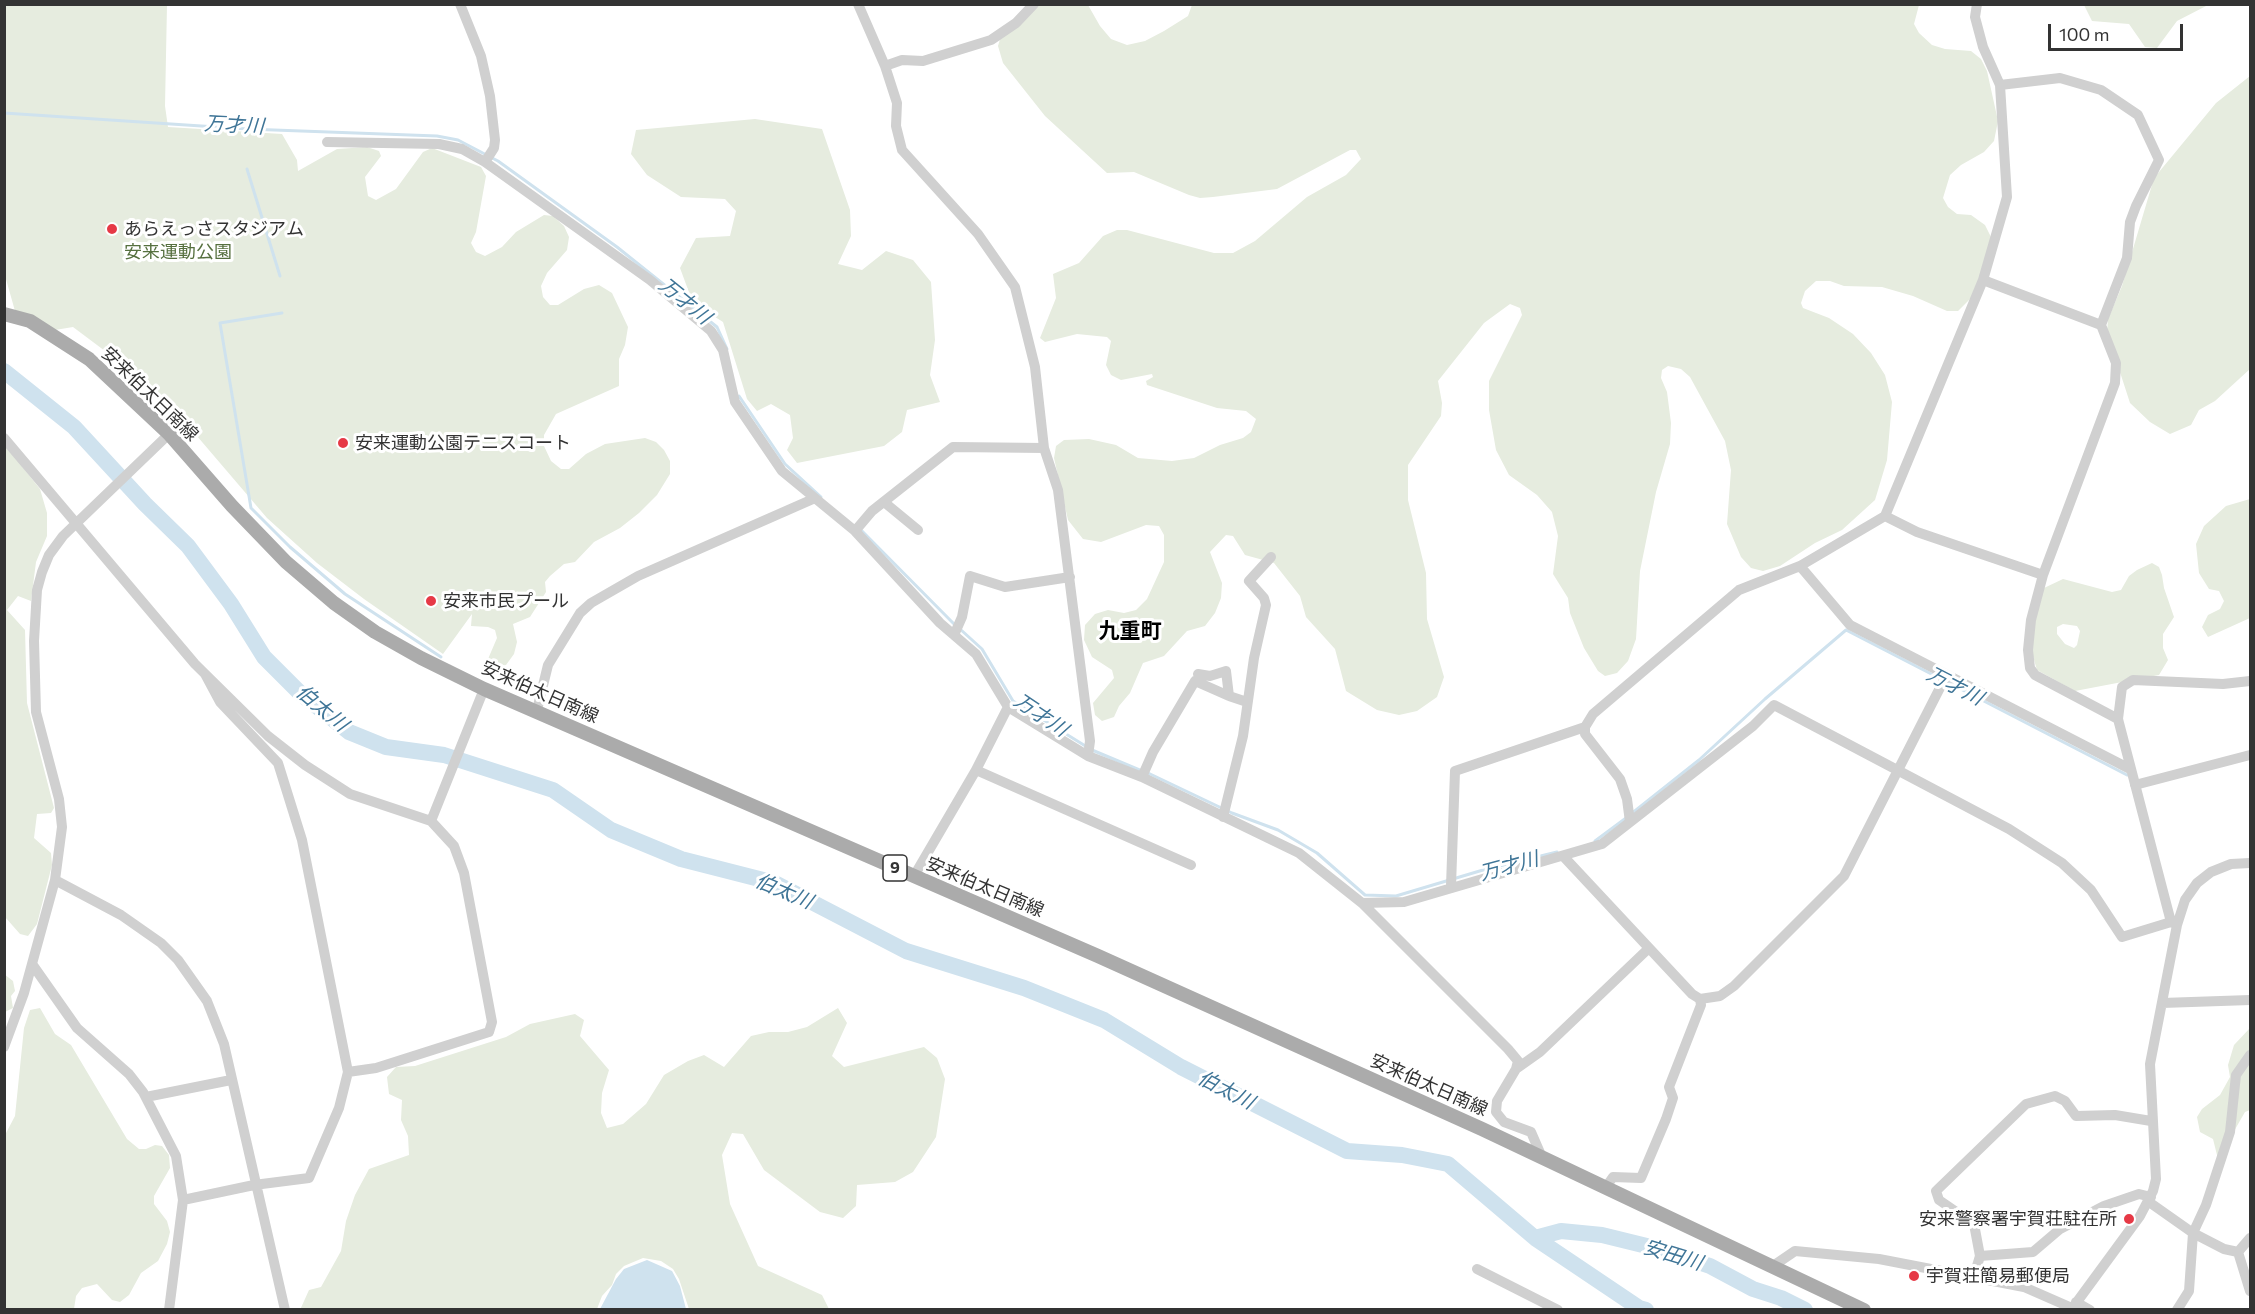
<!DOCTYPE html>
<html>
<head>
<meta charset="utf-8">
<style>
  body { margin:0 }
  #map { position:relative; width:2255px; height:1314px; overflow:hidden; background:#fff; font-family:Commissioner,sans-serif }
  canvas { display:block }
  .frame { position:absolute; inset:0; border:6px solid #333; pointer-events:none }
  .scale { position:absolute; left:2048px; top:24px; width:135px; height:27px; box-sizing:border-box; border:3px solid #333; border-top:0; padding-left:8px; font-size:18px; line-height:21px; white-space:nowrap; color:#333; -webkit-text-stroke:4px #fff; paint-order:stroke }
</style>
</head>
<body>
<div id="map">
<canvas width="2255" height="1314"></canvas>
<div class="frame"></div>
<div class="scale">100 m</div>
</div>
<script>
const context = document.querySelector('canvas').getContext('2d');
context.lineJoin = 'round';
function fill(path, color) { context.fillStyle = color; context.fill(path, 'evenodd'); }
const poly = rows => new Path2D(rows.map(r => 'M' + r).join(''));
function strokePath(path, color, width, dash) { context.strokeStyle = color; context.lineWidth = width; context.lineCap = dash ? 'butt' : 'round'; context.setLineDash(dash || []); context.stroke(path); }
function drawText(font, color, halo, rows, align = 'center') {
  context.font = font + ' Commissioner,"Noto Sans JP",sans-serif'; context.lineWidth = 6; context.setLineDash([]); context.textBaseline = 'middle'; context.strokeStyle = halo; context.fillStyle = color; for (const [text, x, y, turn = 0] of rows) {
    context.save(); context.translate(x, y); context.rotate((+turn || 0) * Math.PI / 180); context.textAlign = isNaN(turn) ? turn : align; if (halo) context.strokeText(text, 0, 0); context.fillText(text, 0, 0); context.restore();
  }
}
fill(poly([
  [1036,4,1088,5,1100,26,1111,39,1127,45,1145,41,1164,31,1188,16,1192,5,1919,5,1914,24,1919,33,1932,45,1945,49,1971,51,1981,59,1987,71,1998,121,1994,141,1984,152,1961,165,1950,175,1943,198,1948,207,1957,214,1971,215,1985,225,1992,239,1973,296,1958,311,1947,311,1913,296,1882,287,1844,286,1830,281,1816,281,1805,291,1801,303,1803,308,1829,318,1853,334,1871,353,1885,375,1892,402,1887,460,1875,500,1842,530,1815,543,1780,566,1763,571,1751,568,1741,557,1727,524,1731,470,1725,441,1690,377,1681,369,1668,366,1662,370,1661,378,1667,392,1671,423,1670,444,1656,492,1640,571,1636,639,1628,661,1617,673,1605,676,1598,671,1584,648,1570,613,1568,598,1553,574,1558,536,1552,512,1537,495,1509,475,1496,450,1489,410,1489,381,1522,315,1520,308,1510,304,1484,323,1438,381,1442,403,1441,416,1408,465,1408,500,1426,573,1427,619,1444,677,1437,697,1417,711,1399,715,1377,710,1346,691,1335,649,1306,617,1300,596,1274,563,1245,555,1233,536,1226,535,1210,552,1222,583,1221,598,1215,613,1205,626,1187,631,1164,656,1143,663,1130,693,1119,706,1114,717,1102,721,1095,715,1093,703,1114,678,1112,670,1092,657,1084,640,1085,625,1095,614,1108,610,1124,613,1136,610,1147,599,1164,562,1164,535,1159,526,1146,525,1101,542,1083,539,1068,520,1054,458,1056,446,1064,440,1089,439,1116,445,1138,458,1172,461,1194,458,1220,445,1243,438,1251,432,1256,419,1246,411,1217,408,1147,385,1146,381,1153,377,1152,374,1121,380,1111,375,1106,365,1111,341,1107,337,1077,334,1045,342,1040,338,1056,298,1053,274,1079,263,1103,236,1117,230,1127,230,1214,253,1233,253,1255,241,1307,197,1346,175,1361,159,1356,150,1350,150,1277,189,1213,197,1200,198,1189,195,1134,172,1107,173,1045,116,1003,63,998,46,1001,36],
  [4,5,167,5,165,106,168,127,282,134,297,160,298,171,337,149,367,147,379,151,381,156,365,177,368,196,376,200,396,189,423,152,432,148,481,167,486,176,476,232,471,243,476,252,485,256,502,247,516,232,544,215,553,216,564,226,569,237,567,250,547,273,541,286,543,297,550,305,558,305,584,289,599,285,612,293,628,327,625,345,619,359,619,386,556,414,544,435,544,446,551,461,561,469,569,469,586,454,605,444,645,438,656,442,664,450,670,461,670,474,657,495,639,513,620,528,594,542,575,562,564,564,550,576,545,582,546,592,530,617,513,624,517,642,514,654,506,665,496,668,489,665,488,659,497,638,495,630,488,627,471,626,472,614,443,654,364,599,317,563,267,518,179,415,117,360,73,327,55,330,15,311,4,272],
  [2084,5,2208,5,2177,21,2157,48,2145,47,2129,24,2092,21],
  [2250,76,2250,369,2215,401,2199,410,2191,425,2170,434,2150,422,2130,403,2107,332,2108,319,2122,286,2154,178,2216,103],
  [755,119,822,129,850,210,851,236,838,264,862,270,886,251,913,260,931,282,935,340,930,375,940,402,907,410,902,432,884,446,797,463,787,450,793,438,790,415,771,404,757,411,747,399,723,322,693,303,680,268,696,238,730,236,736,211,725,199,681,197,647,175,631,154,636,130],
  [5,445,40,489,47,513,47,536,36,562,31,601,18,596,7,610,25,630,27,703,54,808,51,813,37,814,34,838,51,853,52,865,37,924,28,936,20,934,5,917],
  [2250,499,2250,618,2208,637,2202,627,2208,615,2220,609,2224,601,2219,591,2209,589,2199,573,2196,544,2204,526,2226,506],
  [2152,563,2159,567,2162,575,2164,588,2174,617,2163,634,2163,648,2168,660,2159,675,2075,691,2037,670,2032,653,2034,624,2044,588,2063,579,2112,592,2121,590,2129,576,2137,570],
  [2063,624,2077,626,2080,631,2077,645,2074,648,2065,644,2057,634,2057,627],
  [4,974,13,981,15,991,11,996,13,1008,5,1012],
  [40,1008,55,1034,71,1045,127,1139,139,1149,146,1149,155,1145,162,1146,169,1155,170,1168,154,1196,154,1204,167,1221,170,1232,167,1244,158,1261,141,1273,129,1295,120,1302,112,1300,97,1284,82,1288,76,1296,74,1309,5,1309,5,1135,15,1116,24,1028,30,1010],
  [838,1008,847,1023,832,1056,844,1067,924,1047,937,1058,945,1079,936,1137,913,1172,895,1182,857,1185,856,1206,843,1218,820,1212,764,1170,743,1134,732,1133,722,1155,730,1204,758,1266,822,1295,829,1309,689,1309,679,1279,673,1269,661,1261,643,1258,624,1266,616,1274,612,1285,602,1296,597,1309,300,1310,309,1290,321,1287,341,1251,346,1221,355,1195,369,1169,409,1155,408,1136,401,1120,402,1100,389,1094,387,1077,396,1067,415,1066,506,1037,530,1024,575,1014,584,1020,580,1036,609,1070,602,1093,601,1113,607,1128,623,1124,646,1104,664,1075,688,1061,704,1055,724,1067,751,1036,769,1032,788,1032,807,1027],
  [2250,1028,2250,1110,2245,1112,2218,1159,2213,1139,2200,1132,2197,1117,2202,1109,2220,1095,2230,1077,2228,1065,2234,1045]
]), '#e6ecdf');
fill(poly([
  [647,1260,672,1271,680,1286,686,1309,600,1309,616,1279,624,1269]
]), '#cfe2ee');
strokePath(poly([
  [4,113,247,129,437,136,458,140,498,161,617,247,717,327,727,349],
  [247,169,280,276],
  [282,313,220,323,251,508,290,547,345,594,441,657],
  [739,396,785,464,821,497],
  [861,530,955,625],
  [960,629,982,649,1013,701,1087,747],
  [1947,682,2127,775],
  [1092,750,1142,771],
  [1148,773,1232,813,1278,830,1317,853,1365,895,1396,896,1483,870,1557,852],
  [1631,814,1699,760,1765,699,1846,630,1941,679],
  [1595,841,1626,818]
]), '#cfe2ee', 3);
strokePath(poly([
  [4,371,74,427,145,504,188,546,231,604,264,657,300,693,349,732,386,747,444,755,553,790,611,830,681,859,775,883,906,951,1024,988,1104,1020,1181,1067,1347,1151,1402,1155,1448,1164,1535,1238,1639,1308,1646,1310],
  [1535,1238,1561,1231,1602,1235,1659,1249,1710,1266,1753,1289,1781,1298,1805,1310]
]), '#cfe2ee', 16);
strokePath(poly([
  [460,4,481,56,490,96,495,140,494,148,485,162],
  [858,4,885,66,897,103,896,126,902,150,978,234,1015,287,1035,367,1044,448,1058,490,1090,741,1088,756],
  [885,66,902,60,923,61,991,40,1016,23,1034,4],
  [2000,85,2060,78,2101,90,2138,115,2159,160,2136,206,2130,222,2127,258,2101,325,2116,363,2115,383,2043,575,2031,620,2028,650,2030,668,2035,675,2118,719,2171,922],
  [327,142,439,144,462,149,485,162,650,280,711,331,723,350,735,402,782,471,855,531,940,623,976,654,1008,707,1088,756,1142,777,1299,853,1362,903,1508,1049,1518,1061,1516,1069],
  [1983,280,2101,325],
  [4,438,195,664,268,736,305,765,350,794,431,821],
  [884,502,918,530],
  [1885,516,1917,532,2043,575],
  [855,531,872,511,953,447,1044,448],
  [1800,566,1850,625,2130,769],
  [954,635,962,617,970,576,1005,587,1070,577],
  [1198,674,1210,676,1226,671,1229,696,1247,702],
  [537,710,548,665,580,613,591,603,638,576,813,499],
  [2118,719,2122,687,2133,680,2223,684,2250,681],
  [976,770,1191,865],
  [1142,777,1153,752,1195,681,1229,696],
  [2135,785,2250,755],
  [1223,817,1243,736,1254,658,1266,605,1264,598,1249,581,1271,557],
  [1630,822,1627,799,1620,779,1585,734,1585,727,1593,714,1739,590,1800,566,1885,516,1983,280,2007,197,2000,85,1983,47,1975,17,1977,4],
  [1564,857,1692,994,1700,999,1720,996,1734,986,1844,876,1946,676],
  [914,876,976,770,1008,707],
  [55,880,121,915,161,943,178,960,207,1001,224,1044,285,1310],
  [1451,886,1455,771,1585,727],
  [1362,903,1404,902,1602,844,1753,726,1774,705,2009,829,2062,863,2091,890,2122,937,2171,922,2176,924],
  [32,964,77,1028,129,1074,143,1092,176,1156,183,1200,169,1310],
  [2162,1003,2250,1000],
  [4,1047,24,993,55,880,62,827,59,799,36,712,34,641,37,590,42,572,49,555,63,536,169,434],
  [2250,1055,2236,1075,2230,1132,2206,1205,2193,1233,2224,1249,2238,1252,2250,1291],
  [348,1072,376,1068,489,1032,492,1022,464,873,454,846,431,821,484,689],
  [146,1097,231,1080],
  [1541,1155,1531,1132,1504,1122,1496,1112,1497,1101,1516,1069,1540,1052,1648,949],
  [1606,1187,1613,1177,1641,1178,1666,1119,1673,1098,1669,1087,1701,1005,1700,999],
  [183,1200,254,1185,309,1178,339,1108,348,1072,302,840,278,763,220,702,205,674],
  [2149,1202,2193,1233,2189,1291,2177,1310],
  [2238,1252,2250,1238],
  [1980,1256,2033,1252,2060,1229,2104,1206,2139,1194,2151,1197],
  [1773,1266,1795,1251,1879,1259,2024,1287,2072,1308],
  [1477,1269,1558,1310],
  [1974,1276,1980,1256,1974,1224,1939,1200,1936,1191,2026,1104,2055,1096,2065,1101,2076,1116,2115,1115,2151,1121],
  [2076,1302,2090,1310],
  [2071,1310,2140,1216,2153,1191,2156,1179,2150,1064,2177,925,2185,900,2197,883,2211,872,2231,864,2250,863]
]), '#d0d0d0', 10);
strokePath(poly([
  [4,314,30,321,89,359,169,434,232,506,286,562,334,603,375,632,421,658,484,689,1098,956,1482,1129,1864,1310]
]), '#ababab', 14);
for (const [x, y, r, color] of [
  [112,229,6,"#e63946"],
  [343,443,6,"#e63946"],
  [431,601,6,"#e63946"],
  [2129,1219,6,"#e63946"],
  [1914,1276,6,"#e63946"]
]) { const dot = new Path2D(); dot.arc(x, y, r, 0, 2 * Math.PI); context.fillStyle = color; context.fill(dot); strokePath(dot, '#fff', 2); }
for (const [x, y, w] of [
  [895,868,24]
]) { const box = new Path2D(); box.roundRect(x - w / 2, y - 13, w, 26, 4.5); context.fillStyle = '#fff'; context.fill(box); strokePath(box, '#333', 1.5); }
drawText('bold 16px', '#333', null, [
  ["9",895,868]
]);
drawText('18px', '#333', '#fff', [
  ["あらえっさスタジアム",124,229],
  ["安来運動公園テニスコート",355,443],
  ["安来市民プール",443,601],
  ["安来警察署宇賀荘駐在所",2117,1219,"right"],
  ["宇賀荘簡易郵便局",1926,1276]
], 'left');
drawText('18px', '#56703f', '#fff', [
  ["安来運動公園",178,252]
]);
drawText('18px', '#333', '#fff', [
  ["安来伯太日南線",150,394,44],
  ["安来伯太日南線",540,692,24],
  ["安来伯太日南線",985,887,23],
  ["安来伯太日南線",1429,1085,24]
]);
drawText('italic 20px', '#3f7597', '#fff', [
  ["万才川",234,125,3],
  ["万才川",685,301,39],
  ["万才川",1955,686,27],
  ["伯太川",322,708,40],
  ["万才川",1041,715,34],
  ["万才川",1509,866,-15],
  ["伯太川",784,891,23],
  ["伯太川",1226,1090,27],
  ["安田川",1673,1255,17]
]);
drawText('bold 21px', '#000', '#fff', [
  ["九重町",1130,631]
]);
</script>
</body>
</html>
